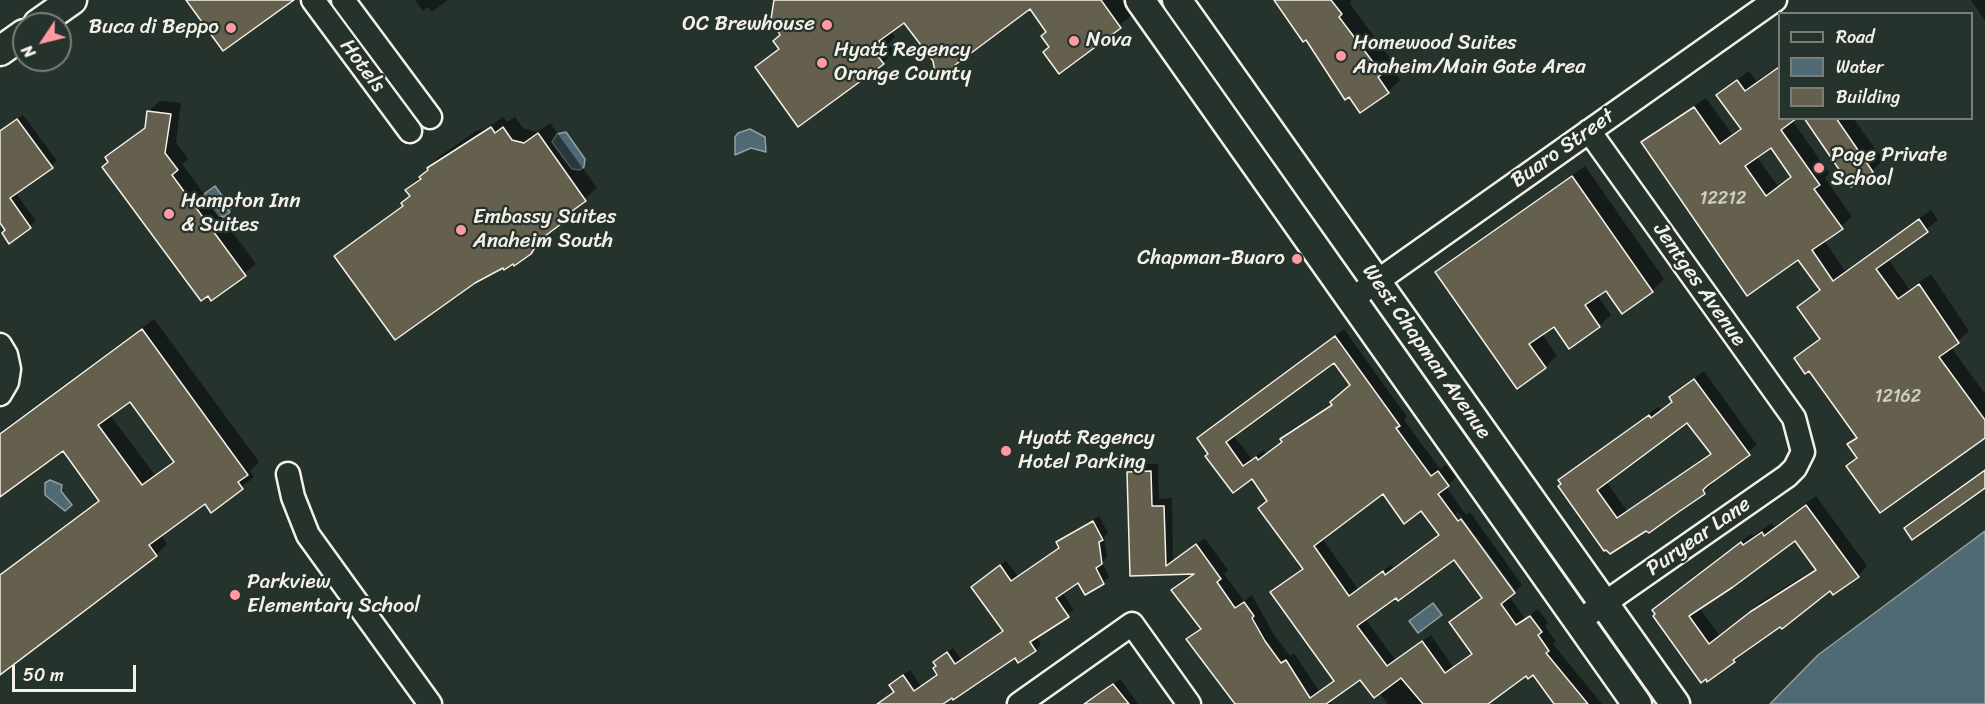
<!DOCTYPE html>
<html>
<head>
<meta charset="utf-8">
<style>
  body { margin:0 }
  #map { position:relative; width:1985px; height:704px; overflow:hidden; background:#26332d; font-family:Sriracha,sans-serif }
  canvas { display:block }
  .legend { position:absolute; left:1778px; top:12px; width:195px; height:108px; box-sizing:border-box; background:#26332d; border:2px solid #787f78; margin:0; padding:8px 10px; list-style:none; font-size:18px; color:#f4f1e8 }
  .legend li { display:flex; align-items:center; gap:12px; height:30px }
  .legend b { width:30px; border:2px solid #787f78 }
  .north { position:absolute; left:12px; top:12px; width:60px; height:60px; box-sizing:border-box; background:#26332d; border:2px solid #787f78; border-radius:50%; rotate:235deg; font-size:16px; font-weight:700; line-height:24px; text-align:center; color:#f4f1e8 }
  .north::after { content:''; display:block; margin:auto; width:21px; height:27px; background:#ff9aa2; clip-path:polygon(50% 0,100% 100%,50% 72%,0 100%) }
  .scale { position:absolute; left:12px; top:665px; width:124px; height:27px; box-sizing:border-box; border:3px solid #f4f1e8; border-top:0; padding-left:8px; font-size:18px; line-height:21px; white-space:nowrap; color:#f4f1e8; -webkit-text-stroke:4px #26332d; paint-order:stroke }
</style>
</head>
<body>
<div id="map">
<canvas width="1985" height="704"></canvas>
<ul class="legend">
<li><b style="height:8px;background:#26332d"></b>Road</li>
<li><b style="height:16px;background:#506a75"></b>Water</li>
<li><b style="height:16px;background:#64604d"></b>Building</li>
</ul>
<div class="north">N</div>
<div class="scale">50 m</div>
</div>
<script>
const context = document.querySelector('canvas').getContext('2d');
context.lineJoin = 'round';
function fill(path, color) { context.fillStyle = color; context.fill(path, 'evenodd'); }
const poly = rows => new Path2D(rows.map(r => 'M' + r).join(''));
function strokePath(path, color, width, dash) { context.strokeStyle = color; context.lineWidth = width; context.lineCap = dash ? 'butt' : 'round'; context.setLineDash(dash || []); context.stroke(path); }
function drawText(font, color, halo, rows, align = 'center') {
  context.font = font + ' Sriracha,sans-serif'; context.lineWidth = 4.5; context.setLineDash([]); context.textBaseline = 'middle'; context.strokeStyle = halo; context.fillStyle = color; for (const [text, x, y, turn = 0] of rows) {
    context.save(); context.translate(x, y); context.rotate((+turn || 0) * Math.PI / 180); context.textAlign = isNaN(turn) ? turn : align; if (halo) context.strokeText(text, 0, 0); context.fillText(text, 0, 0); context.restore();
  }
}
const water = poly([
  [750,129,765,137,766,152,751,148,735,155,735,137,738,133,750,129],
  [566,132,585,159,584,167,580,170,572,169,552,142,557,134,566,132],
  [215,186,231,208,228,210,230,212,224,217,219,216,204,194,215,186],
  [50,480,62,485,61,491,72,505,65,511,45,495,45,483,50,480],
  [1985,531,1985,704,1770,704,1818,655,1985,531],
  [1433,603,1442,615,1418,633,1409,621,1433,603]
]);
fill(water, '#506a75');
strokePath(water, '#92a0a3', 1.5);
fill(poly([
  [415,0,448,0,432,12,428,7,423,11],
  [775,0,1121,0,1132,15,1059,72,1048,31,1030,7,964,56,950,72,934,61,904,21,891,31,895,37,889,44,894,51,883,63,757,68,780,47,782,34],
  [1275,0,1351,0,1350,4,1393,62,1389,65,1400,80,1388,92,1306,37],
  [1971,0,1985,0,1985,21],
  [1780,65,1780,118,1792,120,1829,173,1825,178,1852,217,1824,240,1845,271,1931,210,1938,220,1888,259,1909,289,1931,274,1969,331,1951,347,1985,394,1985,436,1848,466,1857,456,1849,445,1857,437,1809,369,1795,358,1821,337,1799,307,1820,288,1799,257,1643,143,1654,132,1706,98,1732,134,1741,127,1718,95,1749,71,1756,81],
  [1771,146,1792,175,1778,186,1756,156],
  [160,101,181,103,176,142,188,159,182,164,256,264,212,299,107,158,147,126,149,111],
  [23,115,57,161,15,192,36,221,10,241,7,230,0,220,0,131],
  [503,117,507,122,515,117,523,128,537,132,550,123,597,188,556,224,530,253,336,256,404,204,411,195,407,190,440,156,476,131,487,128],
  [1806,118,1853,118,1883,160,1872,171],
  [1585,166,1664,279,1652,291,1606,289,1597,295,1611,315,1599,326,1554,325,1542,334,1557,356,1545,367,1437,273,1449,261],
  [154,319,259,462,250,471,254,477,211,511,205,502,161,535,167,544,156,555,0,673,0,574,100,499,63,449,0,495,0,432],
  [130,400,174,460,155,475,110,415],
  [1344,329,1407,417,1404,420,1440,469,1446,465,1456,477,1446,487,1466,515,1470,512,1522,585,1516,591,1458,512,1456,514,1513,593,1509,596,1525,619,1538,609,1548,623,1545,626,1556,642,1553,644,1602,704,1556,704,1534,673,1527,674,1485,704,1388,704,1379,692,1361,677,1329,700,1332,704,1235,704,1188,639,1202,627,1173,590,1195,572,1131,574,1128,472,1136,464,1158,464,1159,499,1172,498,1173,560,1205,538,1228,570,1224,574,1244,601,1252,595,1273,633,1290,656,1294,653,1319,691,1335,680,1272,593,1304,568,1259,508,1268,499,1252,477,1210,453,1199,438],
  [1334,360,1351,385,1333,403,1289,431,1282,439,1283,441,1266,454,1264,450,1252,459,1233,435],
  [1383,492,1422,509,1440,534,1393,568,1391,565,1358,589,1322,538],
  [1454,558,1483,597,1451,622,1473,652,1453,667,1431,635,1395,660,1365,618],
  [1704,371,1757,445,1711,481,1713,484,1704,492,1610,552,1560,480,1658,407,1661,410,1673,401,1671,397,1679,389],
  [1687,421,1712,452,1627,511,1606,481],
  [1985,469,1985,486,1906,528,1914,519],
  [1816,496,1867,566,1858,576,1830,588,1734,661,1657,614,1654,610,1663,600,1751,534,1753,536,1772,523,1774,527],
  [1795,539,1816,568,1761,602,1719,635,1699,607],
  [1099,516,1108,533,1104,537,1107,557,1102,562,1109,577,1103,582,1079,581,1062,592,1074,610,1036,637,1041,644,1035,650,1019,661,1016,656,941,704,877,704,895,691,897,679,910,670,921,686,938,674,941,657,953,648,962,660,1004,630,973,587,978,581,1006,561,1018,576,1060,547,1057,543,1063,537],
  [1120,679,1138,704,1085,704]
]), '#0007');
const building = poly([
  [186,0,294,0,223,51,186,0],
  [774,0,1101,0,1121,28,1059,74,1043,52,1049,47,1041,36,1046,32,1030,9,955,65,951,74,943,76,935,72,933,61,904,23,879,41,885,50,877,55,884,64,798,127,755,67,779,49,773,41,780,35,771,19,774,0],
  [1274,0,1331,0,1342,14,1339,17,1382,74,1378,77,1389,93,1360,113,1349,97,1345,100,1306,40,1303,42,1274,0],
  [1779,67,1779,118,1797,118,1781,130,1820,185,1814,189,1843,229,1812,250,1833,281,1919,219,1928,232,1876,269,1898,299,1919,284,1959,343,1939,357,1985,420,1985,438,1880,513,1846,466,1857,458,1847,444,1857,438,1809,371,1805,374,1794,358,1820,339,1797,307,1820,290,1798,260,1747,296,1641,142,1694,107,1720,144,1741,129,1716,95,1737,80,1745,91,1779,67],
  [1771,148,1791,177,1766,196,1745,166,1771,148],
  [147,111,171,114,165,153,178,170,172,175,246,276,211,301,208,296,201,301,102,167,108,162,105,157,145,128,147,111],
  [1804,118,1836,118,1873,172,1851,187,1804,118],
  [17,119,53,168,10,198,31,228,9,244,2,233,5,230,0,223,0,131,17,119],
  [491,127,495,133,503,127,512,140,524,143,538,133,586,201,568,214,560,222,561,224,545,236,546,238,537,244,531,254,514,266,513,264,504,270,503,268,475,283,395,340,334,256,403,206,401,203,410,196,405,190,421,179,419,177,428,170,427,168,491,127],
  [1572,176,1653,292,1622,314,1606,291,1585,305,1600,327,1569,349,1554,327,1529,344,1546,368,1517,389,1435,272,1572,176],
  [142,329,248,475,238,482,243,489,211,513,205,504,149,545,157,556,0,675,0,575,99,501,63,451,0,497,0,434,142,329],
  [130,402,174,462,142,485,98,425,130,402],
  [1335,336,1400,426,1396,428,1431,476,1438,471,1449,486,1438,494,1458,521,1461,519,1515,593,1501,604,1516,625,1530,616,1542,632,1538,635,1549,651,1546,653,1588,704,1554,704,1533,675,1528,679,1526,676,1488,704,1423,704,1401,678,1374,698,1360,680,1326,704,1235,704,1186,639,1201,629,1171,590,1194,574,1130,576,1127,472,1151,471,1152,506,1164,506,1166,566,1196,544,1221,579,1217,582,1235,608,1244,602,1254,616,1252,618,1265,641,1281,663,1286,660,1310,698,1334,681,1270,592,1303,569,1258,508,1267,501,1252,479,1233,493,1205,456,1208,454,1197,438,1335,336],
  [1334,363,1350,385,1330,402,1332,405,1280,439,1282,442,1258,460,1256,457,1243,466,1226,442,1334,363],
  [1383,494,1404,524,1421,511,1439,535,1385,575,1383,571,1349,596,1314,546,1383,494],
  [1454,560,1482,598,1449,622,1472,654,1445,673,1422,641,1387,666,1357,626,1396,598,1398,601,1454,560],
  [1694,379,1750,455,1707,486,1703,490,1705,494,1677,513,1649,533,1646,531,1610,554,1606,550,1604,551,1558,486,1561,484,1558,480,1649,415,1651,418,1672,402,1669,397,1694,379],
  [1687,423,1711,454,1617,518,1597,490,1687,423],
  [1985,470,1985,488,1912,540,1904,528,1985,470],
  [1806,505,1859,577,1833,595,1830,591,1782,629,1780,627,1733,660,1735,662,1707,682,1706,679,1701,683,1653,616,1655,614,1652,610,1741,542,1743,545,1762,532,1764,536,1806,505],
  [1795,541,1816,570,1750,612,1709,644,1689,616,1733,587,1795,541],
  [1093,521,1103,540,1099,542,1102,564,1096,568,1104,584,1085,595,1078,583,1056,598,1069,617,1030,642,1036,651,1018,663,1015,658,953,700,952,698,943,704,877,704,894,692,889,685,903,675,914,691,937,675,933,668,936,666,933,662,947,652,955,664,1003,631,971,587,1000,565,1011,581,1059,548,1056,542,1093,521],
  [1113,684,1129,704,1084,704,1104,690,1113,684]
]);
fill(building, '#64604d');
strokePath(building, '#f4f1e8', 1.5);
const minor = poly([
  [313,0,410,131],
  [343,0,430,117],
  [1352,299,1775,0],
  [0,345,6,355,9,369,7,382,0,394],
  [288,474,293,497,308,535,430,704],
  [1579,621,1787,476,1795,468,1803,452,1794,418,1589,131],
  [1019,704,1132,624,1189,704]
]);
const major = poly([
  [1140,0,1637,704],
  [1177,0,1675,704],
  [38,24,72,0],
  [0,51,24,34]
]);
strokePath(minor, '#f4f1e8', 27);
strokePath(major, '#f4f1e8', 33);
strokePath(minor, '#26332d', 22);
strokePath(major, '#26332d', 28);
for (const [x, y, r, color] of [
  [827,25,6,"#ff9aa2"],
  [231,28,6,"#ff9aa2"],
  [1074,41,6,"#ff9aa2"],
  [1341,56,6,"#ff9aa2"],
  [822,63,6,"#ff9aa2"],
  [1819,168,6,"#ff9aa2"],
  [169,214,6,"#ff9aa2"],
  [461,230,6,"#ff9aa2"],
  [1297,259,6,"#ff9aa2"],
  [1006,451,6,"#ff9aa2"],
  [235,595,6,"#ff9aa2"]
]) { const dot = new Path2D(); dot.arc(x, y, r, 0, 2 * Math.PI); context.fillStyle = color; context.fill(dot); strokePath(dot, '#26332d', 2); }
drawText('18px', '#d0cdc1', null, [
  ["12212",1723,199],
  ["12162",1898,397]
]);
drawText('21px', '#f4f1e8', '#26332d', [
  ["OC Brewhouse",815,25,"right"],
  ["Buca di Beppo",219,28,"right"],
  ["Nova",1086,41],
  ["Homewood Suites",1353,44],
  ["Anaheim/Main Gate Area",1353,68],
  ["Hyatt Regency",834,51],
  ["Orange County",834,75],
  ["Page Private",1831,156],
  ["School",1831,180],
  ["Hampton Inn",181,202],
  ["& Suites",181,226],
  ["Embassy Suites",473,218],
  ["Anaheim South",473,242],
  ["Chapman-Buaro",1285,259,"right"],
  ["Hyatt Regency",1018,439],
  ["Hotel Parking",1018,463],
  ["Parkview",247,583],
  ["Elementary School",247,607]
], 'left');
drawText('21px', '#f4f1e8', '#26332d', [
  ["Hotels",362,66,53],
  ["Buaro Street",1563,149,-35],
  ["Jentges Avenue",1699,285,55],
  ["West Chapman Avenue",1426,352,55],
  ["Puryear Lane",1699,537,-35]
]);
</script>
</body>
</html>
